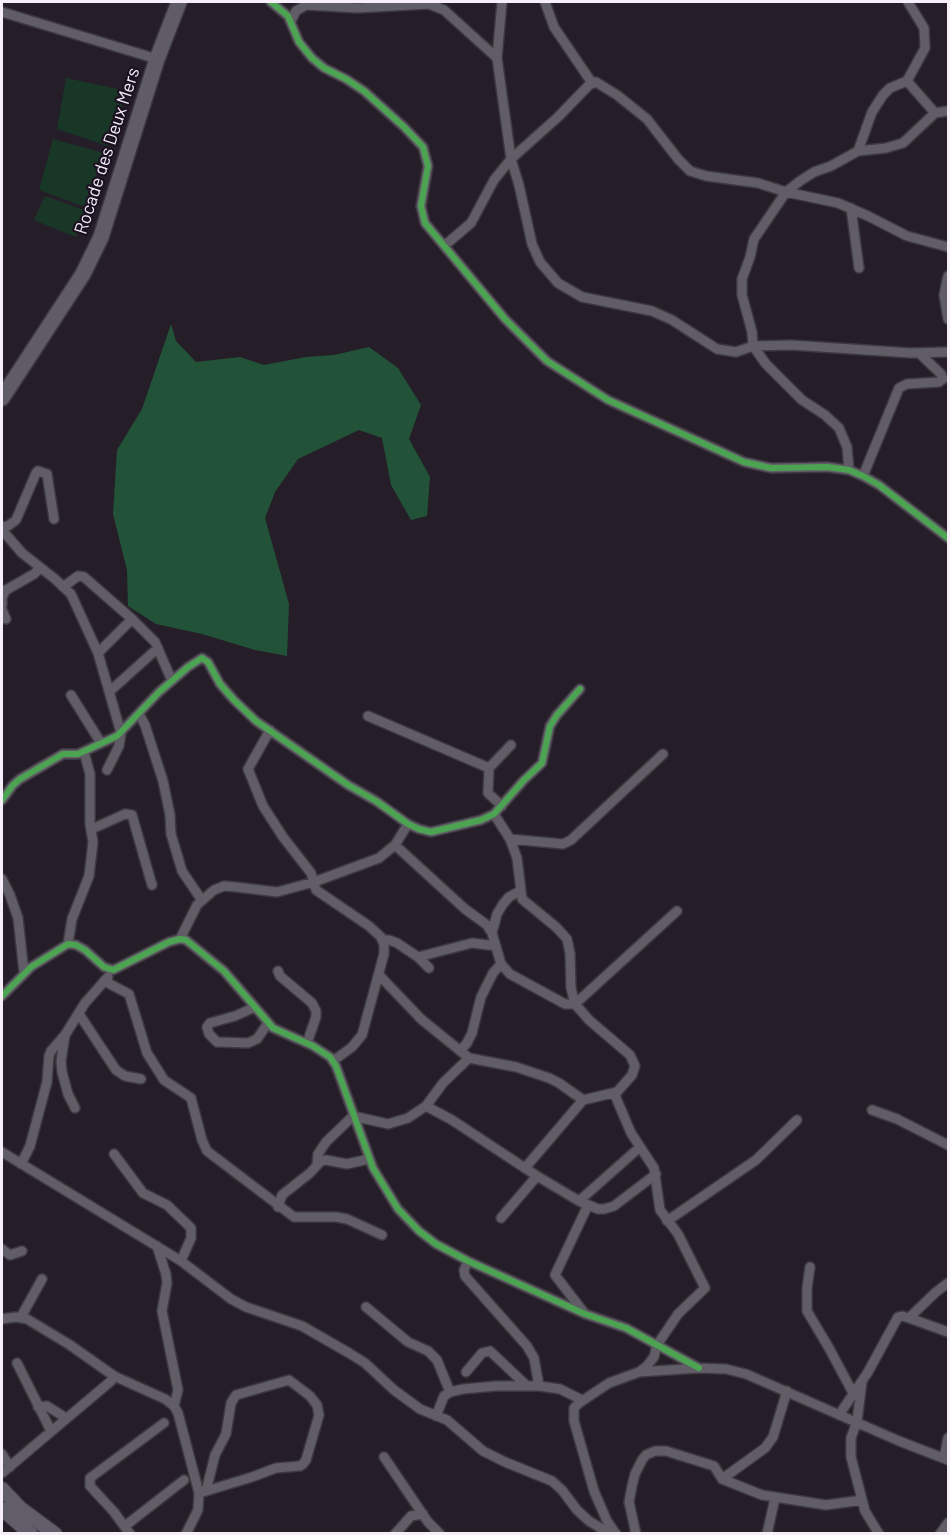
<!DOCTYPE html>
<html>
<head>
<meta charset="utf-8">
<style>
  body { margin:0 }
  #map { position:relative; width:950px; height:1535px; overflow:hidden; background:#251e28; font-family:Barlow,sans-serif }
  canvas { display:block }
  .frame { position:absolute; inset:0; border:3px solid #f6effa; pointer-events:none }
</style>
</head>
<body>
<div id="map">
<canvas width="950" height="1535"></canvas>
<div class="frame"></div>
</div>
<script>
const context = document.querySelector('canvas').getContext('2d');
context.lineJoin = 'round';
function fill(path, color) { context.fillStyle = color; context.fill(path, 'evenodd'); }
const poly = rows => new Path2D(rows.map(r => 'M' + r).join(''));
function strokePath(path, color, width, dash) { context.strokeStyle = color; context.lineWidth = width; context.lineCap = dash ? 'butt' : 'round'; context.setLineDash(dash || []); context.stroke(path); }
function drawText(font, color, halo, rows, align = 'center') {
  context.font = font + ' Barlow,sans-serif'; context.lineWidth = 4.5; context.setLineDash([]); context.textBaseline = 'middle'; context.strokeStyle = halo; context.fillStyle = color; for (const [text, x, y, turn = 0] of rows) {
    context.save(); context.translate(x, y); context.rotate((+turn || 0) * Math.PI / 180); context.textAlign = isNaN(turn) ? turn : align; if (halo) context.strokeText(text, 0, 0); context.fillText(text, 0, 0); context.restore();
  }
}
fill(poly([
  [66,78,127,91,108,146,57,129],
  [53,139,104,153,85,207,39,190],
  [45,196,84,210,76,237,34,220]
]), '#193726');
fill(poly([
  [171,324,176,341,196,362,240,357,264,365,306,357,334,355,369,347,398,368,421,405,409,439,430,477,427,516,411,520,391,485,382,438,359,430,298,459,275,492,265,518,289,604,287,656,255,650,202,634,156,624,128,606,127,570,113,514,117,450,142,409]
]), '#225338');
const minor = poly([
  [271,2,288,16,299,42,312,58,324,68,346,79,364,91,404,127,423,147,428,166,421,206,425,223,505,319,547,361,608,400,744,462,771,468,827,467,849,470,863,476,879,485,948,538],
  [502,2,497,58,511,159,519,185,532,244,540,262,558,283,582,297,652,311,672,320,717,349,736,352,753,346,766,364,802,400,825,415,839,428,847,447,849,470],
  [545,2,554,27,592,83],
  [2,12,157,59],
  [291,21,296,11,306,5,357,8,429,4,444,10,497,58],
  [907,81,935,113],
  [858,151,872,112,883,95,890,88,907,81,925,48,924,28,908,2],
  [786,192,800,181,814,172,831,166,858,151,886,148,903,143,935,113,948,111],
  [786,192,838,203,868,216,907,236,948,247],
  [851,208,859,268],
  [444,246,471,223,494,180,511,159,558,117,589,85,596,82,617,95,647,119,678,159,690,171,706,176,758,183,786,192,754,239,750,257,742,279,742,295,752,332,753,346,791,345,911,353,948,352],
  [948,276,944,295,948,319],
  [863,476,899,388,907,384,939,382,943,379,941,374,919,353],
  [2,527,8,526,16,520,36,473,38,471,47,474,54,519],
  [2,530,22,553,55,579,71,594,98,653,121,733,119,746,107,770],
  [63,587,78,576,84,577,132,619,155,642,172,681],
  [2,605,2,597,6,590,34,574,40,568],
  [2,610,6,619],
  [98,653,132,619],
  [109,692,158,648],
  [71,695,101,743],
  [139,714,145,725,163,781,170,815,171,834,182,871,201,899],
  [368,716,489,768],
  [270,730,248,769,263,806,283,837,311,873,316,890,369,926,381,937,384,945,384,954,362,1035,352,1047,333,1061],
  [2,800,13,785,20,779,63,754,78,754,117,736,159,692,188,667,202,658,208,662,220,684,234,700,256,721,348,785,376,801,408,824,419,829,431,832,481,820,494,814,524,780,542,763,550,726,557,715,580,689],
  [502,806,488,793,489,768,511,745],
  [494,814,510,839,517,858,522,899,556,927,567,939,570,953,571,988,575,1004,589,1020,630,1055,635,1066,632,1075,617,1092,583,1100,525,1168],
  [92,829,125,814,132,815,152,885],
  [510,839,563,844,571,840,663,754],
  [395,845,465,909,487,925,492,933,501,964,510,974,565,1004,575,1004,677,911],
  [2,879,10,895,18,918,24,973],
  [492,933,497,914,503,904,509,897,520,891],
  [180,939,197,905,214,890,224,886,236,887,277,892,314,882,379,858,395,845,408,824],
  [382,940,389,940,397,943,418,957,429,968],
  [68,944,72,919,89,876,93,842,90,824,90,774,84,752],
  [418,957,472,943,496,946],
  [278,971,280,976,312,1003,316,1011,316,1017,307,1043],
  [379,975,421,1019,469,1058,516,1067,549,1078,559,1083,583,1100],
  [104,981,129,994,147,1053,164,1080,191,1098,202,1140,207,1151,294,1217,336,1217,347,1219,382,1235],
  [2,996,31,967,68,944,76,945,85,950,104,967,113,970,169,942,180,939,186,940,224,971,273,1028,313,1046,330,1057,336,1066,373,1168,398,1209,419,1231,436,1244,468,1261,585,1314,626,1328,699,1368],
  [255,1007,235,1016,210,1023,207,1027,209,1034,217,1042,248,1043,257,1039,268,1023],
  [79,1014,116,1070,125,1076,141,1079],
  [460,1051,467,1043,472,1033,481,997,493,973,501,964],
  [614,1093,631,1133,654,1168,660,1210,678,1234,705,1288,678,1314,657,1345,654,1357,646,1367,639,1372,609,1383,579,1403,574,1408,574,1421,594,1491,607,1521,616,1534],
  [426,1106,452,1120,537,1176,579,1201,598,1209,604,1209,614,1206,656,1174],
  [75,1108,68,1094,62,1072,61,1061,65,1035,85,1003,108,977],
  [872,1110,897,1119,948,1145],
  [2,1152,181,1261,231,1299,246,1307,302,1326,349,1353,365,1363,394,1390,420,1409,447,1420,483,1451,505,1462,552,1481,562,1490,577,1510,589,1521,604,1530,614,1534],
  [114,1154,143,1193,167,1205,191,1228,191,1238,181,1261],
  [21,1164,30,1146,47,1082,49,1056,51,1051,64,1036],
  [317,1165,318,1154,326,1142,353,1116,388,1124,408,1118,426,1106,443,1083,469,1058],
  [579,1201,640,1147],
  [278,1207,282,1195,310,1173,321,1161,326,1160,347,1164,369,1159],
  [501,1218,537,1176],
  [667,1221,756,1160,797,1120],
  [157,1246,166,1274,167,1283,162,1311,178,1390,174,1406],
  [2,1249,10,1255,22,1251],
  [468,1261,464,1270,465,1276,527,1346,534,1358,539,1386],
  [810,1267,807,1288,807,1311,829,1348,853,1393],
  [366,1307,408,1342,428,1351,437,1360,450,1392],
  [585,1314,555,1275,588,1205],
  [21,1317,42,1279],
  [909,1318,948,1332],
  [2,1319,16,1317,27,1319,70,1345,114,1376,165,1399,174,1406,178,1413,199,1493,198,1510,186,1534],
  [17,1363,51,1431],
  [466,1372,482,1353,490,1351,527,1386],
  [639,1372,699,1368,726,1369,746,1374,899,1441,948,1460],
  [862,1382,857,1421,851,1438,851,1457,865,1511,879,1534],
  [38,1407,47,1406,66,1418],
  [839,1415,868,1372,898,1317,902,1316,909,1318,936,1292,948,1283],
  [436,1416,444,1396,450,1392,463,1389,496,1386,539,1386,560,1389,582,1400],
  [2,1454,10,1467],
  [384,1457,428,1522,440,1534],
  [944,1458,948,1438],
  [2,1473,111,1381,114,1376],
  [722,1479,765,1448,773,1437,787,1391],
  [199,1493,206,1491,252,1477,276,1468,300,1466,303,1464,306,1460,319,1415,317,1405,310,1396,289,1380,236,1395,231,1403,226,1434,215,1455,206,1491],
  [125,1526,184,1480],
  [130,1534,114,1512,90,1486,90,1478,164,1423],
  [395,1534,411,1516,423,1514],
  [636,1534,629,1502,632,1486,635,1474,642,1460,646,1455,655,1451,666,1451,714,1466,722,1479,762,1495,826,1505,862,1500],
  [767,1534,775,1498],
  [940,1534,948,1523]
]);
const primary = poly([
  [2,1489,20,1508,55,1534],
  [2,1509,31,1534]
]);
const trunk = poly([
  [2,398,83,274,101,237,157,59,179,2]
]);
strokePath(minor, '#3d3840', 12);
strokePath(primary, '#3d3840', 16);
strokePath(trunk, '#3d3840', 18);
strokePath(minor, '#605d66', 9);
strokePath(primary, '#615e69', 14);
strokePath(trunk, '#605c67', 15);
strokePath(poly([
  [271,2,288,16,299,42,312,58,324,68,346,79,364,91,404,127,423,147,428,166,421,206,425,223,505,319,547,361,608,400,744,462,771,468,827,467,849,470,863,476,879,485,948,538],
  [2,800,13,785,20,779,63,754,78,754,117,736,159,692,188,667,202,658,208,662,220,684,234,700,256,721,348,785,376,801,408,824,419,829,431,832,481,820,494,814,524,780,542,763,550,726,557,715,580,689],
  [2,996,31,967,68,944,76,945,85,950,104,967,113,970,169,942,180,939,186,940,224,971,273,1028,313,1046,330,1057,336,1066,373,1168,398,1209,419,1231,436,1244,468,1261,585,1314,626,1328,699,1368]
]), '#4ca352', 6);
drawText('18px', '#f6effa', '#1c1221', [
  ["Rocade des Deux Mers",107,151,-72]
]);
</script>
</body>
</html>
